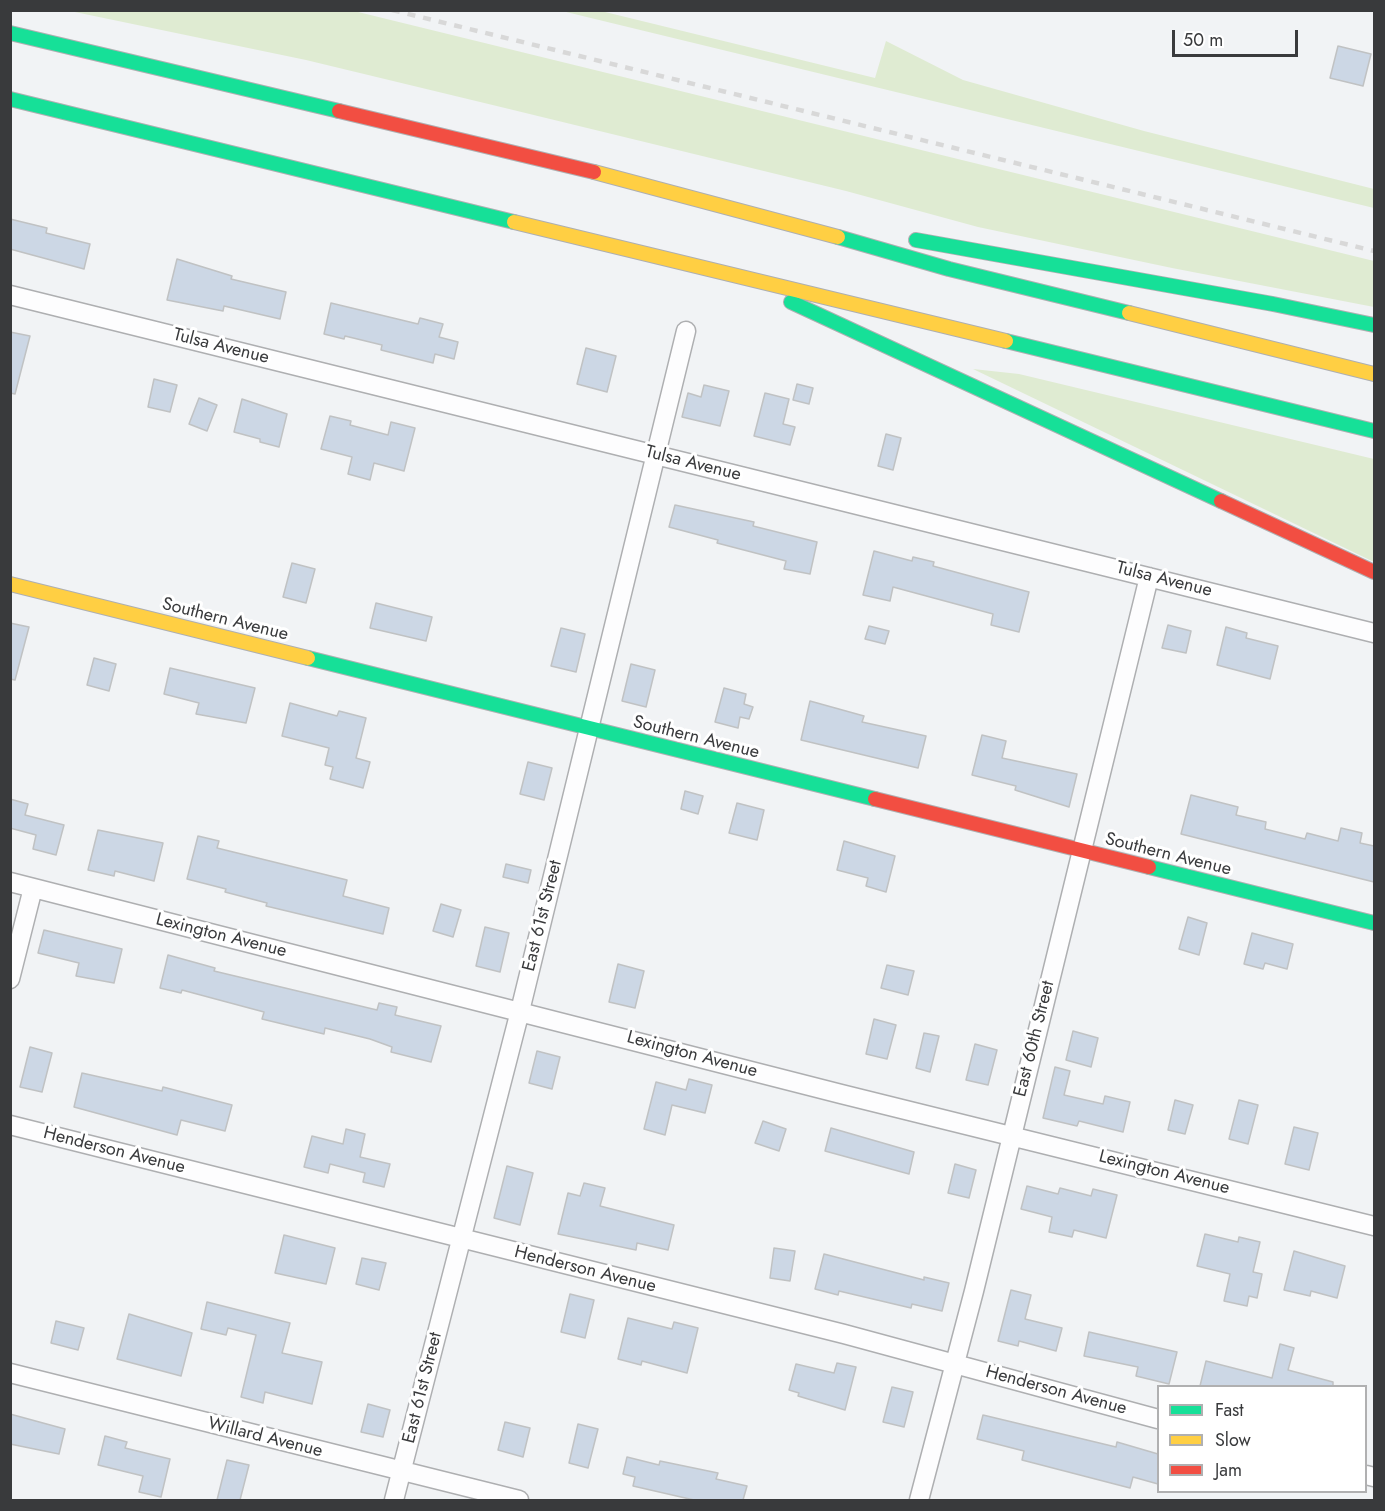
<!DOCTYPE html>
<html>
<head>
<meta charset="utf-8">
<style>
  body { margin:0 }
  #map { position:relative; width:1385px; height:1511px; overflow:hidden; background:#f1f3f5; font-family:Jost,sans-serif }
  canvas { display:block }
  .frame { position:absolute; inset:0; border:12px solid #393a3c; pointer-events:none }
  .legend { position:absolute; left:1157px; top:1385px; width:210px; height:108px; box-sizing:border-box; background:#fff; border:2px solid #b0b0b1; margin:0; padding:8px 10px; list-style:none; font-size:18px; color:#393a3c }
  .legend li { display:flex; align-items:center; gap:12px; height:30px }
  .legend b { width:30px; border:2px solid #b0b0b1 }
  .scale { position:absolute; left:1172px; top:30px; width:126px; height:27px; box-sizing:border-box; border:3px solid #393a3c; border-top:0; padding-left:8px; font-size:18px; line-height:21px; white-space:nowrap; color:#393a3c; -webkit-text-stroke:4px #fff; paint-order:stroke }
</style>
</head>
<body>
<div id="map">
<canvas width="1385" height="1511"></canvas>
<div class="frame"></div>
<ul class="legend">
<li><b style="height:8px;background:#16e098"></b>Fast</li>
<li><b style="height:8px;background:#ffcf43"></b>Slow</li>
<li><b style="height:8px;background:#f24e42"></b>Jam</li>
</ul>
<div class="scale">50 m</div>
</div>
<script>
const context = document.querySelector('canvas').getContext('2d');
context.lineJoin = 'round';
function fill(path, color) { context.fillStyle = color; context.fill(path, 'evenodd'); }
const poly = rows => new Path2D(rows.map(r => 'M' + r).join(''));
function strokePath(path, color, width, dash) { context.strokeStyle = color; context.lineWidth = width; context.lineCap = dash ? 'butt' : 'round'; context.setLineDash(dash || []); context.stroke(path); }
function drawText(font, color, halo, rows, align = 'center') {
  context.font = font + ' Jost,sans-serif'; context.lineWidth = 6; context.setLineDash([]); context.textBaseline = 'middle'; context.strokeStyle = halo; context.fillStyle = color; for (const [text, x, y, turn = 0] of rows) {
    context.save(); context.translate(x, y); context.rotate((+turn || 0) * Math.PI / 180); context.textAlign = isNaN(turn) ? turn : align; if (halo) context.strokeText(text, 0, 0); context.fillText(text, 0, 0); context.restore();
  }
}
fill(poly([
  [70,11,354,11,1374,261,1374,307,1172,268,978,227,846,191,505,108,306,60],
  [562,11,601,11,875,78,886,41,963,80,1144,131,1374,189,1374,208],
  [973,369,1019,374,1374,459,1374,562]
]), '#dfebd2');
const building = poly([
  [1338,46,1371,54,1363,86,1330,78,1338,46],
  [10,219,47,228,46,233,90,244,84,269,10,249,10,219],
  [177,259,232,276,231,279,286,292,280,319,224,306,223,311,167,300,177,259],
  [331,303,418,324,420,318,443,324,439,337,458,342,454,359,435,354,433,363,381,350,382,345,345,336,344,339,324,334,331,303],
  [10,332,30,336,15,394,10,393,10,332],
  [586,348,616,356,607,392,577,384,586,348],
  [154,379,177,385,170,412,148,407,154,379],
  [797,384,813,388,809,404,793,400,797,384],
  [704,385,729,391,720,426,682,417,688,393,701,397,704,385],
  [765,393,789,399,783,424,795,427,790,445,754,436,765,393],
  [199,398,217,405,207,431,189,424,199,398],
  [242,399,287,414,279,447,260,442,260,439,234,432,242,399],
  [330,416,351,421,350,425,388,435,391,422,415,428,404,471,374,463,370,480,348,474,352,457,321,449,330,416],
  [886,434,901,438,893,470,878,466,886,434],
  [675,505,754,522,753,526,817,542,810,574,784,569,786,561,717,543,718,540,669,527,675,505],
  [874,551,912,561,913,557,934,562,933,566,1029,592,1019,632,991,625,993,614,893,587,890,601,863,595,874,551],
  [292,563,315,569,306,603,283,597,292,563],
  [376,603,432,617,426,641,370,628,376,603],
  [10,623,29,627,15,680,10,679,10,623],
  [1168,625,1191,631,1186,653,1162,648,1168,625],
  [869,626,889,631,885,644,865,639,869,626],
  [1226,627,1247,633,1246,638,1278,646,1270,679,1217,665,1226,627],
  [561,628,585,634,576,672,551,666,561,628],
  [94,658,116,664,109,691,87,685,94,658],
  [631,664,655,670,646,707,622,701,631,664],
  [170,668,255,688,246,723,196,714,199,703,164,694,170,668],
  [724,688,746,694,744,704,753,707,749,719,740,717,738,728,715,722,724,688],
  [810,701,864,716,862,722,926,736,918,768,801,740,810,701],
  [290,703,337,716,339,711,366,718,356,758,370,762,363,788,330,779,333,767,325,765,329,748,282,736,290,703],
  [982,735,1006,741,1002,758,1077,774,1069,807,1015,790,1016,786,972,775,982,735],
  [528,762,552,768,544,800,520,794,528,762],
  [685,791,703,796,698,814,681,809,685,791],
  [1191,795,1238,807,1236,815,1266,822,1265,829,1305,839,1307,833,1338,841,1341,828,1362,833,1360,843,1374,846,1374,882,1181,834,1191,795],
  [10,799,28,804,25,815,64,825,56,855,33,849,36,835,10,828,10,799],
  [737,803,764,810,757,840,729,833,737,803],
  [98,830,163,843,154,881,115,871,114,876,88,870,98,830],
  [198,836,219,841,217,848,347,880,343,896,389,908,383,934,266,906,267,903,225,892,226,889,187,879,198,836],
  [844,841,895,856,886,892,866,886,868,878,837,870,844,841],
  [506,864,531,870,528,883,503,877,506,864],
  [441,904,461,910,453,937,433,931,441,904],
  [1188,917,1207,923,1199,955,1179,949,1188,917],
  [485,927,509,933,500,972,476,966,485,927],
  [44,930,122,949,114,983,76,976,79,963,38,953,44,930],
  [1252,933,1293,944,1287,969,1265,963,1263,969,1244,964,1252,933],
  [168,955,215,968,214,971,377,1010,379,1003,397,1007,395,1015,441,1026,431,1062,391,1052,392,1047,370,1039,325,1028,324,1034,262,1019,264,1012,182,990,181,993,160,988,168,955],
  [618,964,644,971,635,1008,609,1002,618,964],
  [887,965,914,971,908,995,881,988,887,965],
  [874,1019,896,1025,887,1059,866,1054,874,1019],
  [1073,1031,1098,1038,1091,1067,1066,1060,1073,1031],
  [924,1033,939,1036,930,1072,916,1068,924,1033],
  [975,1044,997,1050,988,1085,966,1080,975,1044],
  [30,1047,52,1053,42,1092,20,1087,30,1047],
  [537,1051,560,1057,552,1089,529,1083,537,1051],
  [1055,1067,1070,1071,1064,1095,1103,1104,1105,1096,1130,1102,1123,1132,1079,1121,1077,1126,1043,1118,1055,1067],
  [82,1073,162,1091,163,1087,232,1105,225,1131,181,1120,177,1135,74,1107,82,1073],
  [689,1079,712,1085,705,1113,672,1105,665,1135,644,1129,656,1082,686,1090,689,1079],
  [1175,1100,1193,1105,1185,1134,1168,1130,1175,1100],
  [1239,1100,1258,1105,1248,1144,1229,1139,1239,1100],
  [763,1121,786,1129,779,1151,755,1143,763,1121],
  [1294,1127,1318,1133,1309,1170,1285,1164,1294,1127],
  [831,1128,914,1152,909,1174,825,1151,831,1128],
  [346,1129,365,1134,360,1157,390,1164,384,1187,363,1182,365,1173,330,1164,328,1173,304,1167,312,1136,343,1144,346,1129],
  [955,1164,976,1170,969,1198,948,1193,955,1164],
  [507,1166,533,1173,520,1225,494,1218,507,1166],
  [584,1183,605,1188,600,1206,674,1225,668,1250,637,1243,636,1250,558,1234,568,1193,580,1196,584,1183],
  [1027,1186,1058,1194,1060,1188,1091,1196,1093,1189,1117,1195,1106,1238,1074,1230,1072,1237,1049,1232,1052,1217,1021,1209,1027,1186],
  [1205,1234,1238,1242,1239,1237,1260,1242,1253,1272,1262,1274,1257,1298,1249,1296,1247,1306,1224,1301,1230,1274,1197,1266,1205,1234],
  [284,1235,335,1248,326,1284,275,1273,284,1235],
  [774,1248,795,1251,790,1281,770,1278,774,1248],
  [1294,1251,1345,1266,1337,1298,1311,1291,1310,1296,1284,1290,1294,1251],
  [824,1254,924,1280,924,1277,949,1283,942,1311,912,1304,911,1308,839,1291,838,1295,815,1289,824,1254],
  [362,1258,386,1263,379,1290,356,1284,362,1258],
  [1011,1290,1031,1295,1025,1319,1062,1328,1056,1351,1019,1341,1018,1346,998,1341,1011,1290],
  [570,1294,594,1300,585,1338,561,1332,570,1294],
  [207,1302,290,1323,282,1353,322,1362,312,1404,265,1392,263,1403,241,1397,256,1335,228,1328,226,1335,201,1329,207,1302],
  [129,1314,192,1333,181,1376,117,1359,129,1314],
  [628,1318,672,1329,674,1322,698,1328,687,1373,642,1361,641,1365,618,1359,628,1318],
  [56,1321,84,1328,78,1350,51,1343,56,1321],
  [1089,1332,1177,1352,1169,1384,1136,1376,1138,1367,1084,1356,1089,1332],
  [1280,1344,1294,1348,1288,1370,1333,1382,1333,1386,1200,1386,1206,1361,1272,1378,1280,1344],
  [837,1363,856,1367,845,1410,798,1396,799,1393,789,1390,796,1364,834,1373,837,1363],
  [892,1387,913,1392,904,1427,883,1422,892,1387],
  [368,1404,390,1410,383,1437,361,1432,368,1404],
  [10,1414,65,1429,59,1454,10,1444,10,1414],
  [983,1415,1116,1447,1117,1442,1158,1454,1158,1484,1133,1477,1130,1488,1022,1460,1024,1451,977,1439,983,1415],
  [505,1422,530,1428,523,1457,498,1450,505,1422],
  [578,1424,598,1429,588,1468,569,1463,578,1424],
  [105,1436,127,1442,125,1448,170,1459,161,1497,139,1492,143,1476,98,1465,105,1436],
  [627,1457,659,1465,660,1461,718,1473,716,1479,747,1486,743,1500,694,1500,633,1486,635,1477,623,1474,627,1457],
  [227,1460,249,1465,240,1500,217,1500,227,1460]
]);
fill(building, '#ccd7e5');
strokePath(building, '#c0c2c3', 1.5);
const street = poly([
  [10,295,1374,633],
  [10,882,841,1094,1374,1226],
  [10,979,33,888],
  [10,1125,844,1334,1158,1419],
  [10,1373,519,1500],
  [1366,1475,1374,1477],
  [394,1500,520,1011,686,331],
  [919,1500,974,1291,1149,577]
]);
const fast = poly([
  [10,33,339,111],
  [10,99,514,222],
  [838,237,949,269,1129,313],
  [916,240,1273,304,1374,325],
  [791,302,1221,501],
  [1006,341,1374,431],
  [308,658,875,799],
  [1149,867,1374,923]
]);
const slow = poly([
  [594,172,838,237],
  [514,222,1006,341],
  [1129,313,1374,374],
  [10,584,308,658]
]);
const jam = poly([
  [339,111,594,172],
  [1221,501,1374,572],
  [875,799,1149,867]
]);
strokePath(street, '#aeafb1', 21);
strokePath(fast, '#aeafb1', 16);
strokePath(slow, '#aeafb1', 16);
strokePath(jam, '#aeafb1', 16);
strokePath(street, '#fdfdfe', 18);
strokePath(fast, '#16e098', 14);
strokePath(slow, '#ffcf43', 14);
strokePath(jam, '#f24e42', 14);
strokePath(poly([
  [392,10,1374,251]
]), '#d8d8d8', 4.5, [8, 8]);
drawText('18px', '#393a3c', '#fff', [
  ["Tulsa Avenue",221,347,14],
  ["Tulsa Avenue",693,464,14],
  ["Tulsa Avenue",1164,580,14],
  ["Southern Avenue",225,620,14],
  ["Southern Avenue",696,738,14],
  ["Southern Avenue",1168,855,14],
  ["East 61st Street",543,916,-76],
  ["Lexington Avenue",221,936,14],
  ["East 60th Street",1035,1039,-76],
  ["Lexington Avenue",692,1055,15],
  ["Henderson Avenue",114,1151,14],
  ["Lexington Avenue",1164,1173,14],
  ["Henderson Avenue",585,1270,14],
  ["East 61st Street",423,1388,-76],
  ["Henderson Avenue",1056,1391,15],
  ["Willard Avenue",265,1438,14]
]);
</script>
</body>
</html>
